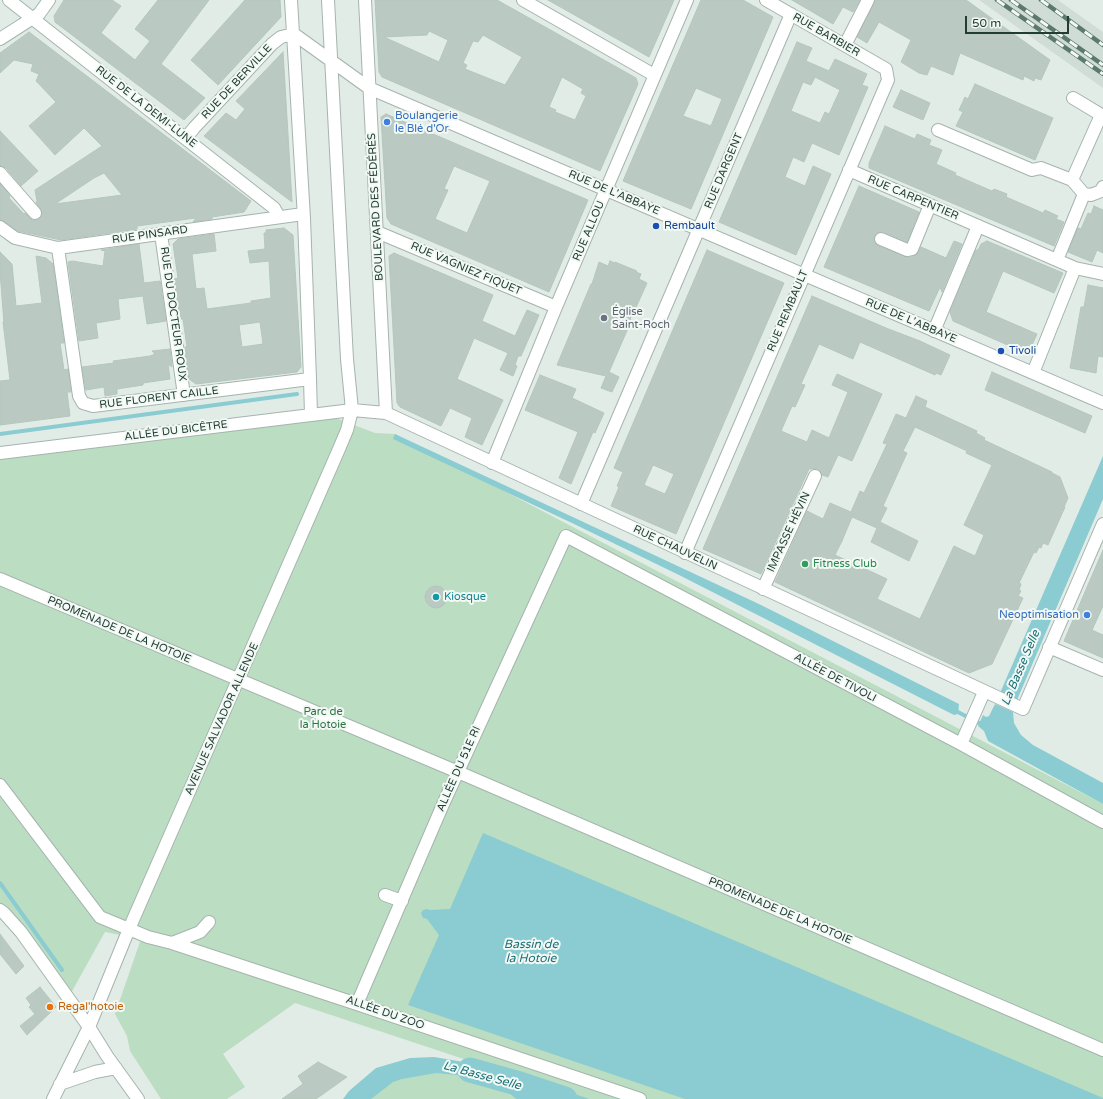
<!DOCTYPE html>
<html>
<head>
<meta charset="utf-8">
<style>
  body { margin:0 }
  #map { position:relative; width:1103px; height:1099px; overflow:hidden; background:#e2ece7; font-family:"Varela Round",sans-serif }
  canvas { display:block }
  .scale { position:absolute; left:965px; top:16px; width:104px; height:18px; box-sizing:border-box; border:2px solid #223d34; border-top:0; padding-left:5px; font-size:12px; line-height:14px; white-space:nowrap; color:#223d34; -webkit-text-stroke:3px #f2f9f5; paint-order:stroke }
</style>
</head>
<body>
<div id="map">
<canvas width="1103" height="1099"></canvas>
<div class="scale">50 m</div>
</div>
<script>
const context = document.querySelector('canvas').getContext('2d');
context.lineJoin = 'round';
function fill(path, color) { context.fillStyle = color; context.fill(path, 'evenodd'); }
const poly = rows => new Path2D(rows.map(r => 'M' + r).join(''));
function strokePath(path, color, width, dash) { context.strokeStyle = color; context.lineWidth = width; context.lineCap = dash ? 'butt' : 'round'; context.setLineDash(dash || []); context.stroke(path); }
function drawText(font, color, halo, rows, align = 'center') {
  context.font = font + ' "Varela Round",sans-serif'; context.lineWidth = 4; context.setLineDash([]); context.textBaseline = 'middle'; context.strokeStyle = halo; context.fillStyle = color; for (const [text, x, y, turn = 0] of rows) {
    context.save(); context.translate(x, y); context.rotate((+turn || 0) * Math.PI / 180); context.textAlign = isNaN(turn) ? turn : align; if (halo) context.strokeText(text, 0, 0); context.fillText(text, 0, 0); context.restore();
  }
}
fill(poly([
  [979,0,1058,0,1103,32,1103,88]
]), '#d0dcd6');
fill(poly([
  [333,417,375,433,395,434,1103,804,1103,1099,584,1099,295,1003,223,1054,245,1087,227,1099,161,1099,130,1051,127,1036,115,1014,141,939,105,932,71,993,0,903,0,457],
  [436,1070,452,1073,529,1099,363,1099,401,1076]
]), '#bbddc1');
fill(poly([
  [395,434,759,604,959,704,958,714,954,715,679,575,572,523,393,439],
  [1103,456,1103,499,1017,700,1000,693],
  [995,704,1013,712,1014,723,1021,735,1033,745,1103,783,1103,804,988,741,984,731,978,726,983,715,986,717,989,716],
  [483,833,1103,1098,1103,1099,685,1099,408,1005,439,935,427,919,423,918,421,913,423,910,427,909,430,910,450,909],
  [434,1057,458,1061,505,1071,501,1088,499,1090,457,1075,436,1073,402,1079,393,1082,371,1099,343,1099,349,1091,376,1068,410,1058],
  [512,1074,558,1088,589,1099,516,1099,506,1090]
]), '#8accd1');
strokePath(poly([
  [0,434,297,394],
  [954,710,983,725],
  [0,883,62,970]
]), '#8accd1', 4);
strokePath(poly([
  [470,1070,520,1084,565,1099]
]), '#8accd1', 25);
const building = poly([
  [64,0,112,0,121,6,101,33,135,60,150,41,135,29,158,0,209,0,161,64,205,98,184,120,55,22,54,16,64,0],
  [245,0,280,0,281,17,218,85,191,60,245,0],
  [375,0,497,0,636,78,638,84,600,171,382,77,379,72,375,0],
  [429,31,448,40,439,62,384,37,427,35,429,31],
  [483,35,522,57,505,85,465,69,467,65,463,63,473,41,478,42,483,35],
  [562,77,583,89,581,93,586,96,575,120,555,112,556,110,549,107,562,77],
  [548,0,674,0,649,57,548,0],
  [701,0,743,0,773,17,691,209,623,181,701,0],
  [696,88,722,99,711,126,683,116,696,88],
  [792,0,860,0,853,12,843,7,833,24,792,0],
  [875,0,966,0,1050,60,1041,80,1035,78,1034,81,1024,76,1023,80,960,53,953,75,931,66,927,75,919,73,901,62,911,40,879,22,867,43,857,37,875,0],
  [29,32,251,201,244,212,212,217,212,219,193,222,196,218,137,226,137,229,61,240,18,231,4,221,0,220,0,184,10,196,9,198,24,214,25,213,32,220,37,220,42,216,42,212,36,203,37,201,35,190,102,146,84,128,55,155,29,126,56,102,36,81,39,74,31,71,33,64,14,60,0,73,0,53,29,32],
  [104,173,122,195,55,204,94,178,104,173],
  [797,42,812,48,806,61,829,71,835,59,867,74,862,85,868,87,839,155,812,143,804,162,793,157,785,177,805,186,813,166,831,174,796,255,719,222,797,42],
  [815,77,840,90,829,114,825,112,820,123,791,111,803,82,811,85,815,77],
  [283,52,284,68,292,202,204,136,226,113,236,120,245,109,236,101,283,52],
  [975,84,1053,118,1035,160,956,126,963,112,959,110,965,97,968,99,975,84],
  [901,90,930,103,923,120,893,107,901,90],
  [386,114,588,200,549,292,391,224,387,218,381,117,386,114],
  [454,166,490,181,467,233,435,219,448,190,444,189,454,166],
  [885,126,915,139,917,134,931,140,929,145,942,150,936,164,956,173,955,175,992,191,994,189,1007,194,1006,197,1043,213,1045,210,1058,216,1056,219,1064,222,1054,246,869,168,869,163,885,126],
  [0,131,38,171,21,186,6,168,0,166,0,131],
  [859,186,919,212,907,242,884,232,880,232,876,233,874,240,875,243,878,246,908,257,916,255,921,247,946,258,954,241,962,244,942,292,940,287,929,311,824,267,859,186],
  [1094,206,1103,210,1103,253,1097,250,1092,262,1068,252,1078,228,1081,229,1088,213,1091,214,1094,206],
  [284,228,293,235,301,367,297,372,196,384,189,379,185,347,187,347,183,319,181,319,175,279,178,278,173,244,178,239,214,234,216,251,192,254,196,289,204,288,207,309,251,303,251,301,271,298,269,261,250,263,248,251,265,249,264,233,266,233,266,230,284,228],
  [260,322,263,344,242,347,239,325,260,322],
  [987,241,1063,273,1054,293,1003,271,986,312,1037,334,1028,354,953,321,950,312,976,250,978,250,981,244,987,241],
  [139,244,144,283,160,281,166,321,147,324,143,296,118,299,120,319,96,323,98,338,79,341,68,262,72,261,103,266,105,251,101,250,139,244],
  [707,250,784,283,676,534,611,506,619,487,617,486,623,472,614,468,707,250],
  [653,465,674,474,665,494,644,485,653,465],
  [0,252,12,264,16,306,42,303,36,256,46,258,53,264,64,343,60,343,64,370,68,369,71,392,67,392,70,416,0,425,0,381,10,380,3,322,4,324,0,271,0,252],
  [394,253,493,295,482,321,515,336,527,310,539,315,521,356,518,356,515,365,517,366,513,376,500,370,508,353,474,338,470,348,457,379,503,400,482,445,465,437,472,418,450,408,441,426,400,407,397,403,389,256,394,253],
  [610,261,615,263,615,262,637,271,636,272,641,274,639,279,647,283,633,314,631,316,629,326,609,372,619,377,612,392,601,388,606,376,557,365,591,284,592,284,599,262,608,266,610,261],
  [1088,285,1103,288,1103,357,1098,356,1096,373,1070,368,1081,307,1084,307,1088,285],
  [812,296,886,328,920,341,950,355,941,375,936,373,935,375,860,342,853,359,819,344,801,384,805,385,795,407,792,406,781,431,807,442,812,430,829,438,848,392,832,385,837,374,882,394,852,461,838,455,828,477,822,475,818,469,809,469,761,574,703,549,812,296],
  [170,349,172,367,168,364,170,379,143,383,143,385,117,389,117,394,105,396,104,387,86,390,82,367,114,363,113,361,150,356,155,354,152,351,170,349],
  [992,372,1092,416,1085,433,985,390,992,372],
  [540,375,576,389,572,398,604,413,595,433,593,432,571,484,559,478,578,432,525,410,540,375],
  [916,396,927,401,925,407,977,431,976,433,985,438,984,440,1052,472,1052,473,1060,477,1068,498,1064,507,1065,507,1048,545,1043,543,1041,548,1039,547,1036,553,1034,552,1019,583,1021,584,1019,590,1021,591,1018,596,1023,598,992,664,969,673,775,582,807,511,823,519,830,503,851,512,860,491,864,493,887,444,883,443,896,414,906,418,916,396],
  [915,427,967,451,966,453,992,465,964,525,984,535,975,556,954,546,920,619,877,599,887,579,835,555,842,541,852,517,877,528,871,542,909,561,918,541,880,522,887,508,883,506,907,453,903,451,915,427],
  [1103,550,1103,606,1092,630,1103,635,1103,658,1064,641,1103,550],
  '425 597a11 11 0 1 1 22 0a11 11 0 1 1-22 0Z',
  [0,934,24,966,16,974,0,954,0,934],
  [40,987,56,1007,27,1035,20,1026,35,1014,29,1007,31,1005,26,998,40,987],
  [318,1062,347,1077,316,1099,282,1099,303,1084,298,1076,318,1062]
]);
fill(building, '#bacac2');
strokePath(building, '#b4c6bd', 1);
const minor = poly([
  [9,0,274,208,279,217],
  [291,0,304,218,310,379],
  [365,0,386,413],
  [523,0,654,75],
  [0,39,39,14,49,0],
  [845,45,868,0],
  [1073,98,1103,116],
  [938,130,1032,170,1041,168,1072,180],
  [186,138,194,128,272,44,281,37,294,34,369,88,1103,403],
  [849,170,1075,268,1103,274],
  [0,173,35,213],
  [1084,194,1072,180,1101,115],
  [0,227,15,238,58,248,303,214],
  [377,232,556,307],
  [161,234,184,395],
  [881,239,907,250,912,249,930,205],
  [58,248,79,396,83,403,93,406,310,379,311,415],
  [1057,260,1084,194,1091,195,1101,191,1103,187],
  [934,331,978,226],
  [1033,373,1075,268],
  [0,453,352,410,386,413,1023,709,1103,524],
  [492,463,556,307,687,0],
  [581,504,791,14],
  [685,553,888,80,886,69,766,0],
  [0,579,458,772,1103,1050],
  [763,589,815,476],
  [1049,647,1103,670],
  [961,744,984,692],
  [0,785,100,917,148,937,172,943,357,1004,640,1099],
  [385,895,402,901],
  [0,910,4,913,21,932,89,1027,107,1056,138,1099],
  [172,943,200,932,209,922],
  [357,1004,444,802,566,536,961,744,1103,822],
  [60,1084,95,1072,116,1068],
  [53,1099,89,1027,129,929,339,449,347,430,352,410,347,359,328,0]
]);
strokePath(minor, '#a5b4ae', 14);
strokePath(minor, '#fff', 12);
const rail = poly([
  [997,0,1103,74],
  [1011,0,1103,65],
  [1041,0,1103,45]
]);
strokePath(rail, '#5c796f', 4.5);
strokePath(rail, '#f2f9f5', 3, [9]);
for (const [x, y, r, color] of [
  [387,122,4,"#3f7fe0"],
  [656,226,4,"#1a4fb4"],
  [604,318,4,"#6b7280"],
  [1001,351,4,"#1a4fb4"],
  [805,564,4,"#2e9e5b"],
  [436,597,4,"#0f9aa8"],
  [1087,615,4,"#3f7fe0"],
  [50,1007,4,"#e8710a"]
]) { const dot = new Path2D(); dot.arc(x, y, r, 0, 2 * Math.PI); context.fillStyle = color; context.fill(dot); strokePath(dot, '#f2f9f5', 1.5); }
drawText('11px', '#223d34', '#f2f9f5', [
  ["RUE BARBIER",826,35,30],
  ["RUE DE BERVILLE",237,82,-47],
  ["RUE DE LA DEMI-LUNE",146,107,38],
  ["RUE DARGENT",724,171,-67],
  ["RUE DE L'ABBAYE",614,193,23],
  ["RUE CARPENTIER",913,198,23],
  ["BOULEVARD DES FÉDÉRÉS",376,207,-93],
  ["RUE ALLOU",589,231,-67],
  ["RUE PINSARD",150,235,-8],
  ["RUE VAGNIEZ FIQUET",466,269,23],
  ["RUE REMBAULT",788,311,-67],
  ["RUE DU DOCTEUR ROUX",173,314,82],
  ["RUE DE L'ABBAYE",911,321,23],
  ["RUE FLORENT CAILLE",159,398,-7],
  ["ALLÉE DU BICÊTRE",176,431,-7],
  ["IMPASSE HÉVIN",789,532,-65],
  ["RUE CHAUVELIN",675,548,25],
  ["PROMENADE DE LA HOTOIE",119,630,23],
  ["ALLÉE DE TIVOLI",835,678,28],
  ["AVENUE SALVADOR ALLENDE",222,719,-66],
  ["ALLÉE DU 51E RI",459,769,-66],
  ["PROMENADE DE LA HOTOIE",780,911,23],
  ["ALLÉE DU ZOO",385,1013,19]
]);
drawText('11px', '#366cbe', '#f2f9f5', [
  ["Boulangerie",395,116],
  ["le Blé d'Or",395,129],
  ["Neoptimisation",1079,615,"right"]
], 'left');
drawText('11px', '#164399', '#f2f9f5', [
  ["Rembault",664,226],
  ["Tivoli",1009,351]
], 'left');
drawText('11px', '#5b616d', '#f2f9f5', [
  ["Église",612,312],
  ["Saint-Roch",612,325]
], 'left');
drawText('11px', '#27864d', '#f2f9f5', [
  ["Fitness Club",813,564]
], 'left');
drawText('11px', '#0d838f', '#f2f9f5', [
  ["Kiosque",444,597]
], 'left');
drawText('11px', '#2c7442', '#f2f9f5', [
  ["Parc de",323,712],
  ["la Hotoie",323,725]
]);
drawText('11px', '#c56008', '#f2f9f5', [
  ["Regal'hotoie",58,1007]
], 'left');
drawText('italic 12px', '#1c7179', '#f2f9f5', [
  ["La Basse Selle",1021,668,-67],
  ["Bassin de",531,945],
  ["la Hotoie",531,959],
  ["La Basse Selle",482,1076,15]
]);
</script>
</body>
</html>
